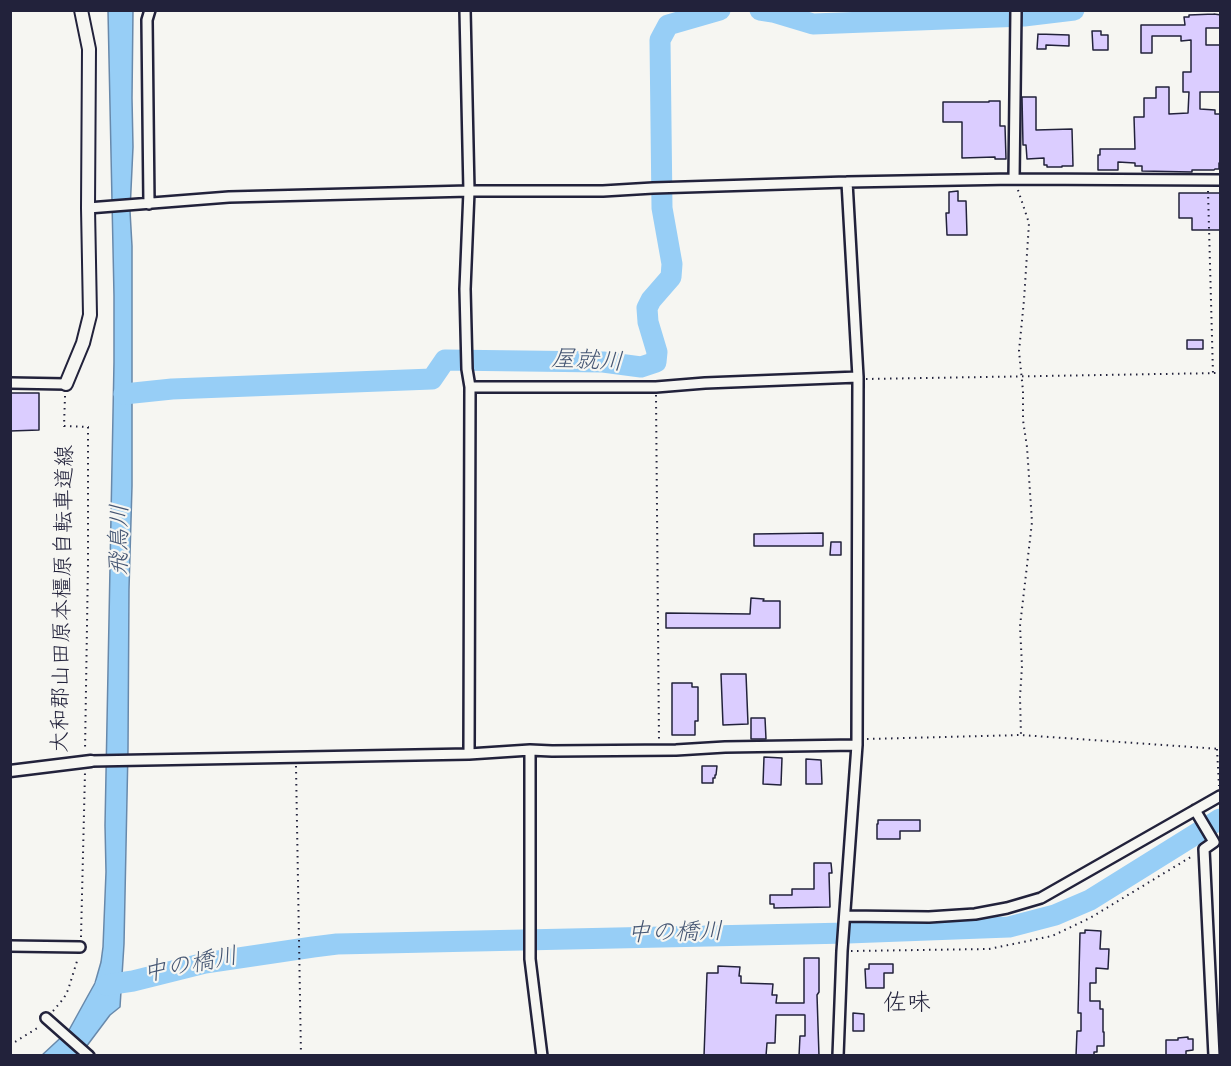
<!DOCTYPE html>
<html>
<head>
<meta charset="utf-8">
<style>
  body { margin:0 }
  #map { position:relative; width:1231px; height:1066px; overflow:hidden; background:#f6f6f2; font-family:Dekko,sans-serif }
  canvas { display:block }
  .frame { position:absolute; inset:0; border:12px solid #22223b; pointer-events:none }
</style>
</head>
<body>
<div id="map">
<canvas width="1231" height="1066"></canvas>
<div class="frame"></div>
</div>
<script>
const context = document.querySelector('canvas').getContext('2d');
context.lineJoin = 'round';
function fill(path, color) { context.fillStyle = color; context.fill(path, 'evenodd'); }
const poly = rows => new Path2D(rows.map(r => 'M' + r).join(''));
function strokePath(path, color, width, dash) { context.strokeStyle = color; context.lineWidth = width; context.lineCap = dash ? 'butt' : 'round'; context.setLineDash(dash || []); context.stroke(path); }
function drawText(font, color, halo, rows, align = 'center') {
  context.font = font + ' Dekko,"Klee One",sans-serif'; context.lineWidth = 4.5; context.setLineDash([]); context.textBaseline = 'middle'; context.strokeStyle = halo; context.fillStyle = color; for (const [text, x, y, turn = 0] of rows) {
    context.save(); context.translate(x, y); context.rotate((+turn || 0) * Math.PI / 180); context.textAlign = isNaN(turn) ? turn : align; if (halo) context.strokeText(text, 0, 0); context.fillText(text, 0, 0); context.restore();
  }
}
const water = poly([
  [108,11,133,11,132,98,133,147,130,211,132,246,132,486,129,589,128,749,124,944,120,1007,110,1015,80,1055,41,1056,69,1030,85,1001,95,983,101,962,103,947,106,872,105,825,114,362,114,296,108,11]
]);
fill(water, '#97cef6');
strokePath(water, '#6889ab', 1.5);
strokePath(poly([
  [760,10,773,12,813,24,1024,16,1074,10],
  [124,394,172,389,432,379,445,360,603,362,641,367,656,362,657,352,648,322,647,308,651,300,671,277,672,264,662,208,660,40,668,25,720,10],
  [106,985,133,981,205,963,313,947,337,944,848,933,1009,927,1055,915,1090,900,1220,819]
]), '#97cef6', 21);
const building = poly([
  [1214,14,1221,15,1221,28,1206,28,1206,45,1221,45,1221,92,1200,92,1200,109,1215,110,1215,114,1221,114,1221,163,1219,163,1219,169,1215,169,1214,170,1192,170,1192,172,1142,171,1142,166,1135,166,1135,163,1118,162,1118,170,1098,170,1098,155,1100,155,1100,149,1135,149,1134,117,1144,117,1144,98,1156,98,1156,87,1169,87,1169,114,1188,113,1189,92,1183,92,1183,72,1191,72,1191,40,1181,41,1181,36,1152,36,1152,53,1141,53,1141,25,1185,25,1184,17,1189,17,1189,15,1214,14],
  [1092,31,1101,31,1101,35,1108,35,1108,50,1093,50,1092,31],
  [1038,34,1069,35,1069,46,1046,45,1046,49,1037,49,1038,34],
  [1022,97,1036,97,1036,130,1072,129,1073,166,1062,166,1062,167,1047,167,1047,165,1044,165,1044,158,1027,159,1026,145,1023,145,1022,97],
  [989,101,1000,101,1000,126,1005,126,1006,159,995,159,995,157,962,158,962,122,943,122,943,102,989,102,989,101],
  [958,191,958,201,966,201,967,235,947,235,946,213,949,213,949,192,958,191],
  [1179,193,1221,193,1221,230,1192,230,1192,218,1179,218,1179,193],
  [1187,340,1203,340,1203,349,1187,349,1187,340],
  [10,393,39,393,39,430,10,431,10,393],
  [823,533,823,546,754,546,754,534,823,533],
  [831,542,841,542,841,555,830,555,831,542],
  [751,598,764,599,763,601,780,601,780,628,666,628,666,613,750,614,751,598],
  [721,674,746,674,748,724,723,725,721,674],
  [672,683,692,683,692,687,698,687,698,721,695,721,695,735,672,735,672,683],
  [751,718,765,718,766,739,751,739,751,718],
  [764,757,782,758,781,785,763,784,764,757],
  [806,759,821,760,822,784,806,784,806,759],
  [702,766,717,766,716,775,715,775,715,778,713,778,713,783,702,783,702,766],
  [878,820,920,820,920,831,900,831,900,839,877,839,877,824,878,824,878,820],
  [814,863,831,863,832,873,829,873,830,907,774,908,774,904,770,904,770,895,792,895,792,889,814,889,814,863],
  [1085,930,1101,931,1100,949,1109,949,1108,969,1096,968,1096,983,1090,983,1090,1001,1100,1001,1100,1009,1103,1009,1103,1032,1104,1032,1104,1046,1097,1046,1097,1052,1094,1052,1094,1056,1076,1056,1077,1031,1081,1031,1081,1013,1078,1013,1080,933,1085,933,1085,930],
  [804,958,819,958,819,992,817,995,819,1056,799,1056,800,1036,805,1036,805,1015,776,1015,775,1043,767,1043,766,1056,704,1056,707,973,718,973,718,966,740,967,739,976,741,976,741,983,773,984,772,995,777,995,776,1003,804,1003,804,958],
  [869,964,893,964,893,973,884,973,884,988,866,988,865,969,869,969,869,964],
  [853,1013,864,1014,864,1031,853,1031,853,1013],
  [1188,1037,1188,1039,1193,1039,1193,1050,1186,1051,1186,1056,1166,1055,1166,1040,1178,1040,1178,1038,1188,1037]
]);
fill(building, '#dbcdff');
strokePath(building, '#22223b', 1.5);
const minor = poly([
  [465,10,469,191,465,289,467,369,470,387,469,754],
  [1014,179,1016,10],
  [149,204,147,20,150,10],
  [88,208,229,197,469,191,603,191,653,188,847,182,1014,179,1220,180],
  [10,383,66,384],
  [470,387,656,387,705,383,858,377],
  [530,750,530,959,542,1056],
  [91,761,469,754,530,750,552,751,676,750,725,747,857,745],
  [1195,810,1214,842,1204,849,1214,1056],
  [845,916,929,917,975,914,1007,908,1041,898,1220,796],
  [10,946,80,947],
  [46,1018,89,1056],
  [838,1056,842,951,857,745,858,377,847,182]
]);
const tertiary = poly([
  [10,771,91,761]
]);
const secondary = poly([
  [66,384,83,343,90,315,88,208,89,49,81,10]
]);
strokePath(minor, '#22223b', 14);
strokePath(tertiary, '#22223b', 15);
strokePath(secondary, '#22223b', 16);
strokePath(poly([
  [1018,190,1029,223,1024,300,1019,351,1023,391,1023,420,1027,447,1032,522,1020,626,1022,666,1020,697,1021,735],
  [1208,191,1213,374],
  [866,379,1220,373],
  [656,395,659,741],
  [65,396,64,426,88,427,88,563,85,751],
  [867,739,1021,735,1220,749],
  [1217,749,1219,786],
  [296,766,301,1056],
  [81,937,85,772],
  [851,951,989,949,1052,936,1090,918,1194,855],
  [53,1011,64,998,68,990,78,958],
  [10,1045,39,1027]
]), '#22223b', 2, [1.5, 4.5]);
strokePath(minor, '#f6f6f2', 9);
strokePath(tertiary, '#f6f6f2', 10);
strokePath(secondary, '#f6f6f2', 12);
drawText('22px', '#22223b', '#f6f6f2', [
  ["大和郡山田原本橿原自転車道線",66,599,-89]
]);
drawText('italic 24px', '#455673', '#f6f6f2', [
  ["屋就川",587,364,3],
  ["飛鳥川",123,540,-89],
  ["中の橋川",675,936,-1],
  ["中の橋川",191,968,-11]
]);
drawText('24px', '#22223b', '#f6f6f2', [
  ["佐味",907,1007]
]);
</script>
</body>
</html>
